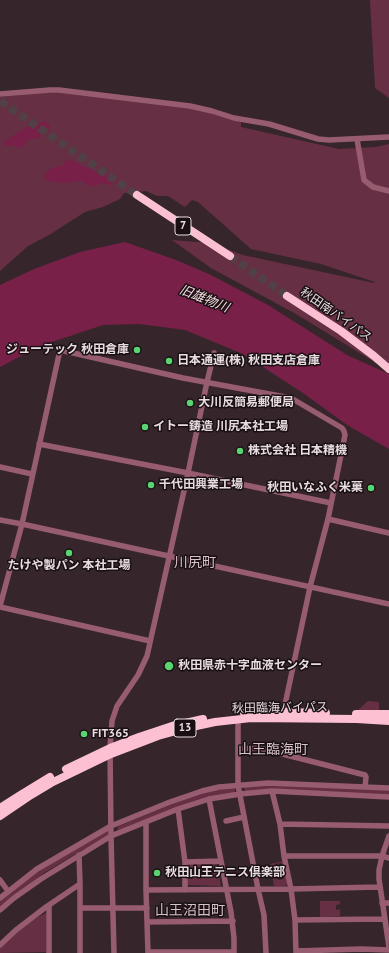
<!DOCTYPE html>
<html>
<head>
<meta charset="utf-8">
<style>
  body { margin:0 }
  canvas { display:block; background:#36252a }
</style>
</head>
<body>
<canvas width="389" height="953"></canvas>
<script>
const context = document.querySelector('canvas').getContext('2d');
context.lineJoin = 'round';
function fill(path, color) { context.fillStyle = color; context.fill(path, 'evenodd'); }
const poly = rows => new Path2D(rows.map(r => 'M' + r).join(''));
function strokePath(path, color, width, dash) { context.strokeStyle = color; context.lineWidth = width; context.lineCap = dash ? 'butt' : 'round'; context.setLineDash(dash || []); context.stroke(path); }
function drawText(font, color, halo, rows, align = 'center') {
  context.font = font + ' "PT Sans","Noto Sans JP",sans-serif'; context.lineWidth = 3; context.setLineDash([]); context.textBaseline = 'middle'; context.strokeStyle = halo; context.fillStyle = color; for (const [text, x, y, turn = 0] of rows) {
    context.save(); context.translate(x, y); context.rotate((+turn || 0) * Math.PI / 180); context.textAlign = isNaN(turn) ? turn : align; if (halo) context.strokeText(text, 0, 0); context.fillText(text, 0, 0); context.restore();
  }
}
fill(poly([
  [370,0,389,0,389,98,375,88],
  [49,92,79,94,188,108,212,113,241,122,241,127,339,149,376,147,389,144,389,371,296,314,211,268,172,240,210,243,243,255,374,283,375,282,321,264,251,249,198,202,192,200,185,207,168,196,157,196,146,191,124,193,120,199,103,207,85,212,49,235,28,246,0,271,0,97],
  [368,701,379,702,379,710,358,710],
  [268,784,389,789,389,795,245,791,244,788,245,787],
  [232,787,235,789,235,791,233,794,118,831,117,827,197,794],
  [106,831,109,831,110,834,107,836,74,855,44,873,20,891,0,910,0,901,18,886,44,867],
  [284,861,288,884,285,886,274,886,270,864],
  [282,863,284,879,278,880,277,874,276,874,275,871,276,870,275,864],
  [217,863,221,886,187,885,187,864],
  [320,901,340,901,340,904,336,905,336,910,340,909,340,916,320,917],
  [46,913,46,952,0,953,0,948,15,934,38,917]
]), '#662f44');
fill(poly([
  [44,121,49,123,50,125,49,129,39,138,26,140,26,143,21,148,13,146,5,146,4,143,5,140,10,138,18,132,20,132,28,126,37,124],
  [71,160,82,166,91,168,99,175,116,175,118,177,118,180,116,183,110,185,103,183,95,186,90,186,82,181,64,183,46,181,45,179,44,175,47,172,52,168,61,166,66,161],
  [125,242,176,260,209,274,268,305,347,355,389,374,389,449,347,425,303,393,243,354,185,330,139,324,103,325,40,346,0,367,0,285,34,269,80,252]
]), '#782047');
strokePath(poly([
  [0,101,137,195],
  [230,256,287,296]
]), '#514045', 8, [8, 4]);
strokePath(poly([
  [0,94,50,90,59,90,190,106,212,111,234,118,269,124,318,139,329,140,389,137],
  [357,139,364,180,373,187,389,191],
  [39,444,188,473,331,503],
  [0,467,32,474],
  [328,519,389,533],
  [0,520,22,524,389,604],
  [0,606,22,524,60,350,183,378,291,398,342,428,344,431,345,435,328,519,310,587,283,714],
  [0,607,150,641],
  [238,719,238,785,258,889,264,915,266,953],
  [238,749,259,748,365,775,366,777,365,787],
  [272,791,280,824,284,856,291,889,295,920,296,953],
  [209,799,231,912,234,938,234,953],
  [178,809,185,862,185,890],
  [226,821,244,817],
  [146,822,146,890,148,953],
  [280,824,389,826],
  [389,836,382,856,379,870,379,879,389,947],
  [79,855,80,884,80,953],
  [284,856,382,856,389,858],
  [185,862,221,861],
  [0,880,8,891],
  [146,890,291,889,379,887],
  [0,898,37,869,111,826,170,802,202,791,219,787,268,783,389,788],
  [382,903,389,903],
  [80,908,147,908],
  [0,910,14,898,41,879,111,836,178,809,209,799,240,794,272,791,389,797],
  [295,920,384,919],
  [147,922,233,921],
  [0,945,16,930,46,907,80,884],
  [296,951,361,949,389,950],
  [148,952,234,952],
  [49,953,49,905],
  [114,953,111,836,110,748,112,721,117,706,138,675,147,656,188,473,207,382,214,353]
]), '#985c71', 5.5);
strokePath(poly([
  [137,195,230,256],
  [287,296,341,331,374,356,389,369],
  [244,713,284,712,326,713],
  [356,714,389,714],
  [66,769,110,748,139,737,172,726,203,719],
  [0,808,19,796,50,777],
  [0,816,31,795,51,783,111,754,158,736,187,728,215,722,251,718,357,719,389,721]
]), '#fdc0d3', 8);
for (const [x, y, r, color] of [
  [137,350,4,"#57d570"],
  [169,361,4,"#57d570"],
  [190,403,4,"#57d570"],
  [145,427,4,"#57d570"],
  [240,451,4,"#57d570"],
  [151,485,4,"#57d570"],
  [371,488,4,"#57d570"],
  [69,553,4,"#57d570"],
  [169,666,5,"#57d570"],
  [84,734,4,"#57d570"],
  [157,873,4,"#57d570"]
]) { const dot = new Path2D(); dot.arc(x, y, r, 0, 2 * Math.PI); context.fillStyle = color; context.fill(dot); strokePath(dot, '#181013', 1.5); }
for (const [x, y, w] of [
  [183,226,16],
  [185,728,22]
]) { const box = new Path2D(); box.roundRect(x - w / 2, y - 9, w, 18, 3); context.fillStyle = '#181013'; context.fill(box); strokePath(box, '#e8dce0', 1); }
drawText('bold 11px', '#e8dce0', null, [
  ["7",183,226],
  ["13",185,728]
]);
drawText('12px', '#e8dce0', '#181013', [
  ["秋田南バイパス",336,315,35],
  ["秋田臨海バイパス",280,708,-1]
]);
drawText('bold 12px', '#e8dce0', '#181013', [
  ["ジューテック 秋田倉庫",129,350,"right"],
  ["日本通運(株) 秋田支店倉庫",177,361],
  ["大川反簡易郵便局",198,403],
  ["イトー鋳造 川尻本社工場",153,427],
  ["株式会社 日本精機",248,451],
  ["千代田興業工場",159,485],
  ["秋田いなふく米菓",363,488,"right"],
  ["たけや製パン 本社工場",69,566,"center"],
  ["秋田県赤十字血液センター",178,666],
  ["FIT365",92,734],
  ["秋田山王テニス倶楽部",165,873]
], 'left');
drawText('italic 13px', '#f4dae1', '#181013', [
  ["旧雄物川",204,299,22]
]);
drawText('14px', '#d7c0c7', '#181013', [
  ["川尻町",195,563],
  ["山王臨海町",273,750],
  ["山王沼田町",190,911]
]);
</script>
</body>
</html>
